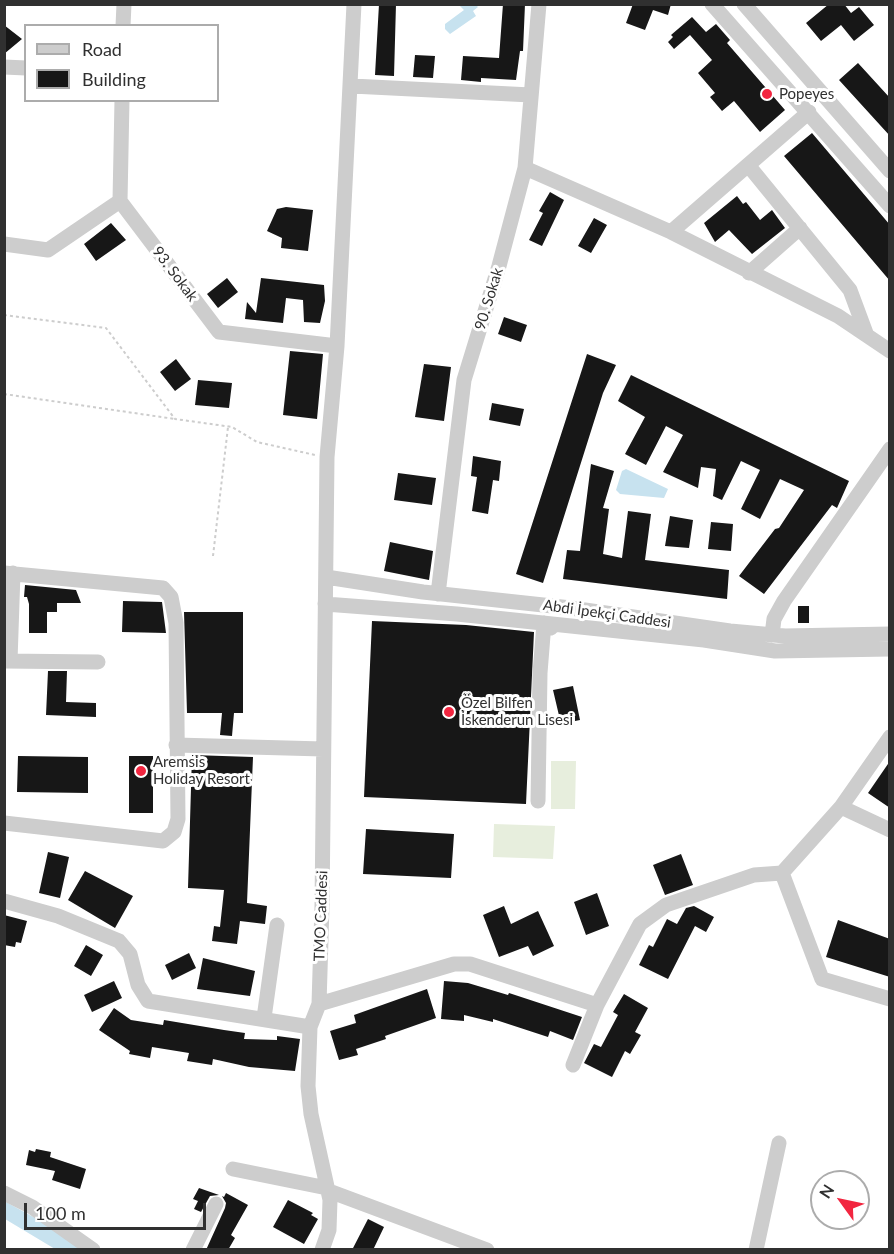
<!DOCTYPE html>
<html>
<head>
<meta charset="utf-8">
<style>
  body { margin:0 }
  #map { position:relative; width:894px; height:1254px; overflow:hidden; background:#fff; font-family:Lato,sans-serif }
  canvas { display:block }
  .frame { position:absolute; inset:0; border:6px solid #303030; pointer-events:none }
  .legend { position:absolute; left:24px; top:24px; width:195px; height:78px; box-sizing:border-box; background:#fff; border:2px solid #acacac; margin:0; padding:8px 10px; list-style:none; font-size:18px; color:#303030 }
  .legend li { display:flex; align-items:center; gap:12px; height:30px }
  .legend b { width:30px; border:2px solid #acacac }
  .north { position:absolute; left:810px; top:1170px; width:60px; height:60px; box-sizing:border-box; background:#fff; border:2px solid #acacac; border-radius:50%; rotate:303deg; font-size:16px; font-weight:700; line-height:24px; text-align:center; color:#303030 }
  .north::after { content:''; display:block; margin:auto; width:21px; height:27px; background:#f22640; clip-path:polygon(50% 0,100% 100%,50% 72%,0 100%) }
  .scale { position:absolute; left:24px; top:1203px; width:182px; height:27px; box-sizing:border-box; border:3px solid #303030; border-top:0; padding-left:8px; font-size:18px; line-height:21px; white-space:nowrap; color:#303030; -webkit-text-stroke:4px #fff; paint-order:stroke }
</style>
</head>
<body>
<div id="map">
<canvas width="894" height="1254"></canvas>
<div class="frame"></div>
<ul class="legend">
<li><b style="height:8px;background:#cdcdcd"></b>Road</li>
<li><b style="height:16px;background:#171717"></b>Building</li>
</ul>
<div class="north">N</div>
<div class="scale">100 m</div>
</div>
<script>
const context = document.querySelector('canvas').getContext('2d');
context.lineJoin = 'round';
function fill(path, color) { context.fillStyle = color; context.fill(path, 'evenodd'); }
const poly = rows => new Path2D(rows.map(r => 'M' + r).join(''));
function strokePath(path, color, width, dash) { context.strokeStyle = color; context.lineWidth = width; context.lineCap = dash ? 'butt' : 'round'; context.setLineDash(dash || []); context.stroke(path); }
function drawText(font, color, halo, rows, align = 'center') {
  context.font = font + ' Lato,sans-serif'; context.lineWidth = 6; context.setLineDash([]); context.textBaseline = 'middle'; context.strokeStyle = halo; context.fillStyle = color; for (const [text, x, y, turn = 0] of rows) {
    context.save(); context.translate(x, y); context.rotate((+turn || 0) * Math.PI / 180); context.textAlign = isNaN(turn) ? turn : align; if (halo) context.strokeText(text, 0, 0); context.fillText(text, 0, 0); context.restore();
  }
}
fill(poly([
  [551,761,576,761,575,809,551,809],
  [494,824,555,826,553,859,493,857]
]), '#e7eedd');
fill(poly([
  [459,5,476,5,478,7,473,11,476,16,450,34,445,29,445,24,464,10],
  [626,469,668,489,664,498,620,494,616,490,622,471],
  [4,1201,39,1220,80,1249,55,1249,5,1219]
]), '#c7e2ef');
fill(poly([
  [379,4,396,4,394,76,375,75],
  [503,4,525,4,523,51,520,51,516,80,481,78,481,82,461,80,463,56,499,58],
  [633,4,671,4,668,15,653,10,645,30,626,23],
  [829,4,844,4,851,13,859,7,874,25,854,41,841,25,821,41,806,23],
  [692,17,706,32,716,24,730,40,727,43,785,110,760,132,734,101,722,111,710,97,715,93,698,73,712,60,690,35,674,49,668,42,673,37,671,35],
  [4,25,22,39,4,54],
  [415,55,435,56,433,78,413,77],
  [858,63,890,98,890,136,839,80],
  [812,133,890,225,890,281,784,156],
  [550,192,564,200,542,246,529,240,543,213,539,211],
  [737,196,743,204,746,202,760,220,772,210,785,228,752,254,729,230,715,242,704,223],
  [286,207,313,210,308,251,281,248,282,238,267,231,277,209],
  [594,218,607,225,591,253,578,246],
  [111,223,126,240,96,261,84,244],
  [227,278,238,292,218,308,207,294],
  [261,278,324,285,325,301,320,323,304,322,303,300,286,298,283,323,245,319,247,302,256,313],
  [504,317,527,325,521,342,498,334],
  [290,351,323,354,317,419,283,415],
  [587,354,616,365,603,393,543,583,516,574],
  [176,359,191,379,175,391,160,372],
  [424,364,451,367,444,421,415,417],
  [631,375,849,481,837,508,832,505,764,594,739,576,775,529,779,528,804,490,780,479,760,519,741,509,760,470,741,461,722,500,713,496,716,469,701,467,698,488,663,472,683,435,666,426,646,465,625,454,645,417,618,401],
  [198,380,232,383,229,408,195,405],
  [492,403,524,409,520,426,489,420],
  [473,456,501,461,499,481,493,480,488,514,472,511,477,477,471,476],
  [591,464,614,471,603,508,609,509,603,554,622,558,628,511,651,514,645,560,729,570,727,599,563,579,567,550,580,551],
  [398,473,436,478,432,505,394,500],
  [670,516,693,520,689,548,665,546],
  [711,522,733,524,731,551,708,549],
  [390,542,433,551,429,580,384,571],
  [25,585,76,590,81,603,57,603,57,612,47,612,47,633,29,633,29,604,27,597,24,597],
  [123,601,162,602,166,633,122,632],
  [798,606,809,606,809,623,798,623],
  [184,612,243,612,243,713,234,713,232,736,220,735,222,713,187,713],
  [372,621,466,625,534,632,526,804,364,797],
  [48,671,67,671,66,702,96,703,96,717,46,715],
  [573,686,580,720,561,724,553,690],
  [192,755,253,757,247,903,267,906,265,924,240,921,237,944,212,941,214,926,220,927,224,890,188,888],
  [18,756,88,757,88,793,17,792],
  [129,756,153,756,153,813,129,813],
  [890,761,890,808,868,793],
  [366,829,454,834,451,878,363,874],
  [48,852,69,857,60,898,39,893],
  [681,854,693,885,665,895,653,865],
  [85,871,133,896,115,928,68,900],
  [597,893,609,926,586,935,574,902],
  [504,906,511,924,538,911,554,946,533,956,528,946,499,957,483,915],
  [694,906,714,917,706,932,695,926,668,979,639,965,649,945,653,947,667,919,677,924,686,908],
  [4,915,27,921,21,943,16,942,15,947,4,945],
  [838,920,890,939,890,977,826,957],
  [86,945,103,955,91,976,74,966],
  [189,953,196,968,172,980,165,965],
  [203,958,255,971,250,996,197,989],
  [114,981,122,998,92,1012,84,995],
  [444,981,468,983,508,995,509,993,582,1017,573,1040,550,1031,548,1037,493,1019,493,1022,464,1015,464,1021,441,1019],
  [427,989,436,1018,385,1036,386,1039,356,1049,358,1055,339,1060,330,1031,356,1023,354,1015],
  [624,994,648,1008,635,1032,641,1035,630,1054,625,1051,612,1077,584,1063,594,1044,601,1047,618,1015,613,1012],
  [114,1008,131,1020,163,1025,164,1020,224,1030,245,1033,244,1039,277,1040,277,1036,300,1039,295,1071,249,1067,213,1059,212,1065,187,1061,189,1053,152,1047,150,1058,129,1054,130,1051,99,1030],
  [36,1149,51,1152,50,1157,86,1169,80,1189,52,1180,55,1171,26,1165,29,1150,35,1152],
  [199,1188,219,1195,210,1196,201,1212,194,1209,198,1201,193,1199],
  [226,1193,248,1205,231,1235,235,1238,228,1250,206,1250,225,1208,226,1203,222,1196,224,1197],
  [288,1200,313,1213,311,1215,318,1219,304,1244,273,1227],
  [368,1219,384,1227,373,1250,352,1250]
]), '#171717');
strokePath(poly([
  [4,315,106,328,175,419,232,427,257,442,315,455],
  [4,394,175,419],
  [213,556,228,427]
]), '#cdcdcd', 2, [3, 3]);
strokePath(poly([
  [712,4,890,206],
  [744,4,890,171],
  [123,26,124,4],
  [4,67,26,68],
  [352,86,531,95],
  [122,100,120,201,219,332,337,346],
  [748,165,850,290,866,333],
  [525,168,671,232,838,316,890,351],
  [671,232,809,112],
  [4,244,48,250,120,201],
  [749,273,800,228],
  [4,573,163,588,171,597,176,623,178,819,174,832,163,841,4,823],
  [326,577,423,592,571,608,730,631,785,636,890,634],
  [438,594,464,380,499,266,525,168,539,4],
  [325,604,457,614,704,640,775,651,890,649],
  [772,635,774,619,784,601,890,449],
  [4,661,98,662],
  [10,661,13,573],
  [176,745,323,749],
  [538,801,540,673,544,623,551,628],
  [841,807,890,737],
  [782,873,822,979,890,999],
  [4,901,58,916,119,941,130,954,138,985,148,1001,310,1027],
  [319,1004,454,964,470,964,597,1005],
  [264,1018,277,925],
  [573,1065,597,1005,640,924,666,905,754,875,782,873,841,807,890,830],
  [233,1169,327,1188],
  [329,1191,487,1250],
  [4,1193,32,1207,93,1250],
  [193,1250,216,1204],
  [322,1250,329,1230,330,1200,311,1114,308,1086,310,1027,319,1004,322,906,327,457,337,346,354,4],
  [756,1250,779,1143]
]), '#cdcdcd', 15);
for (const [x, y, r, color] of [
  [767,94,6,"#f22640"],
  [449,712,6,"#f22640"],
  [141,771,6,"#f22640"]
]) { const dot = new Path2D(); dot.arc(x, y, r, 0, 2 * Math.PI); context.fillStyle = color; context.fill(dot); strokePath(dot, '#fff', 2); }
drawText('15px', '#303030', '#fff', [
  ["Popeyes",779,94],
  ["Özel Bilfen",461,703],
  ["İskenderun Lisesi",461,720],
  ["Aremsis",153,762],
  ["Holiday Resort",153,779]
], 'left');
drawText('15px', '#303030', '#fff', [
  ["93. Sokak",175,274,53],
  ["90. Sokak",489,299,-73],
  ["Abdi İpekçi Caddesi",607,614,8],
  ["TMO Caddesi",321,916,-88]
]);
</script>
</body>
</html>
